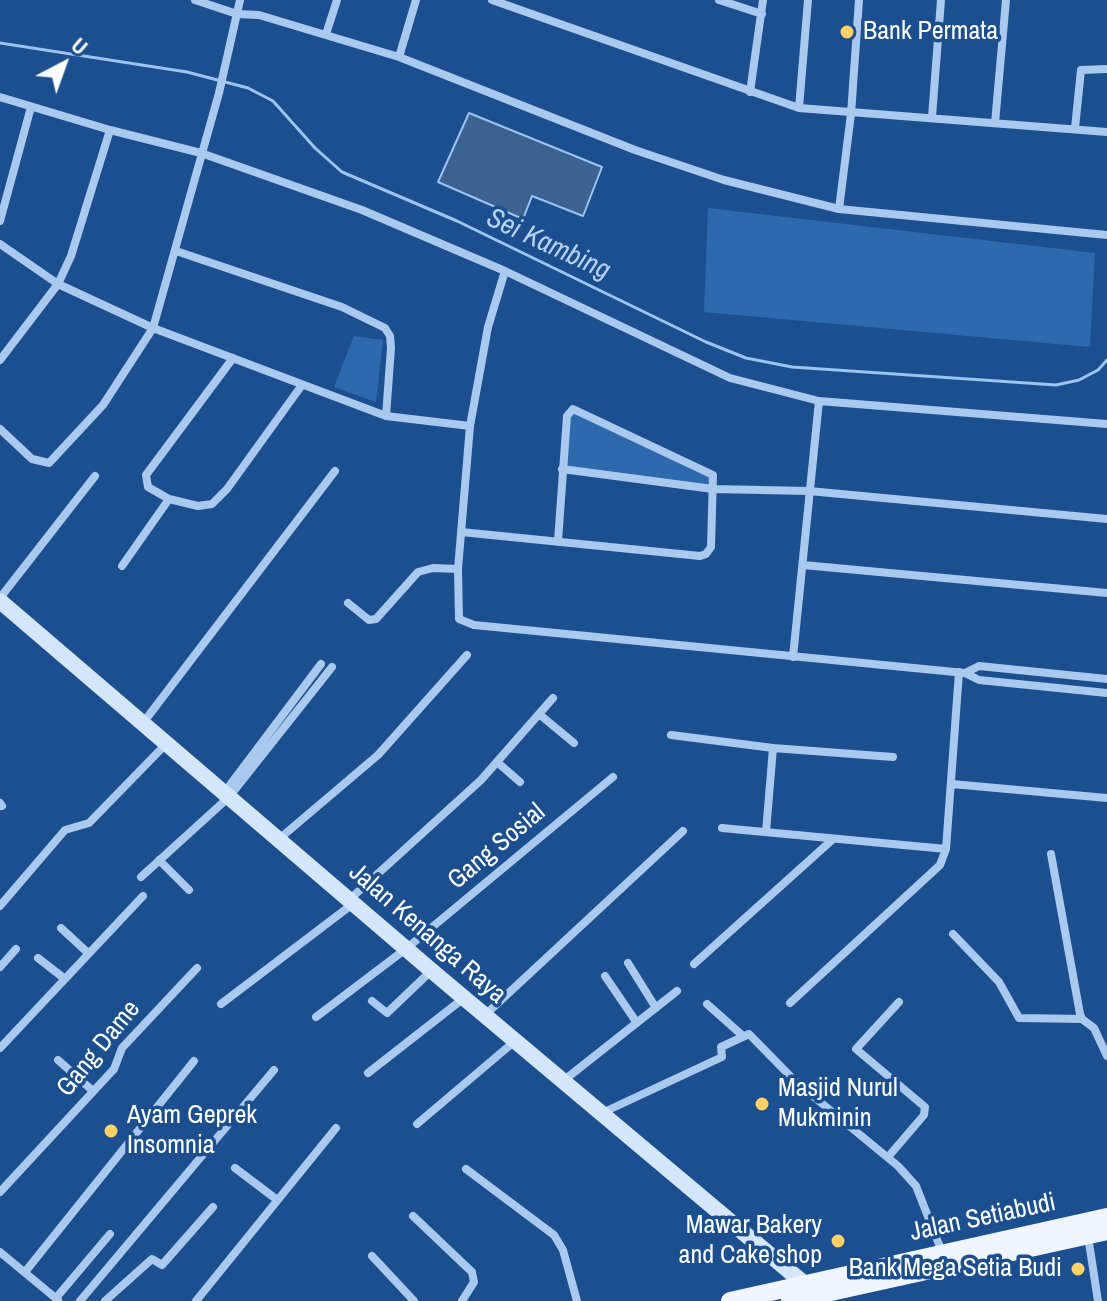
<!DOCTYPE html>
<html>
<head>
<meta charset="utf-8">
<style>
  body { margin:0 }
  #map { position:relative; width:1107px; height:1301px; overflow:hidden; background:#1b4f8f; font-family:"Archivo Narrow",sans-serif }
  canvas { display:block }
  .north { position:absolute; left:24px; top:24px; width:80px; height:80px; -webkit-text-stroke:6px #1b4f8f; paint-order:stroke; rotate:41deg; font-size:22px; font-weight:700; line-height:32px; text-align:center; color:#fff }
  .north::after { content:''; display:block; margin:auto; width:28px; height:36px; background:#fff; clip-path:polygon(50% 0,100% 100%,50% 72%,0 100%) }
</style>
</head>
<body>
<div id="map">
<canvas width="1107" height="1301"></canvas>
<div class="north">U</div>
</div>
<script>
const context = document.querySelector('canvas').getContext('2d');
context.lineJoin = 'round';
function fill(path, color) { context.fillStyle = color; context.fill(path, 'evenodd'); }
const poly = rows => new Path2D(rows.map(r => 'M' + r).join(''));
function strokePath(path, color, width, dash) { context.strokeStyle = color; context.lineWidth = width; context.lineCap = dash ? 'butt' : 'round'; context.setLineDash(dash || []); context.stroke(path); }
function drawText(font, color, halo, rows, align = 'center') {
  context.font = font + ' "Archivo Narrow",sans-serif'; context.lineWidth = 7; context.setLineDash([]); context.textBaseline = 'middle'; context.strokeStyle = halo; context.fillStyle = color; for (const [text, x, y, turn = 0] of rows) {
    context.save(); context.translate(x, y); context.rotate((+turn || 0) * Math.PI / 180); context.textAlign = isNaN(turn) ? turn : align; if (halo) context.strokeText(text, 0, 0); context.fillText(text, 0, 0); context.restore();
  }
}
fill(poly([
  [708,208,1095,253,1090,347,704,312],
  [354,336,383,340,376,402,334,387],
  [571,411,712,478,712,489,565,467]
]), '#2e69ad');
const water = poly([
  [469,113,602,167,583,216,532,196,523,219,438,182,469,113]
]);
fill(water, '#3c6290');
strokePath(water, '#9cc4f0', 2);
strokePath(poly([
  [0,43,187,72,248,88,273,101,315,148,342,172,457,221,706,342,746,358,792,367,1056,385,1079,380,1098,370,1107,360]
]), '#9cc4f0', 3);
strokePath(poly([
  [195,0,237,14,259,15,399,57,635,150,724,180,839,209,1107,235],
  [492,0,799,108,1107,132],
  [719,0,762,14],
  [326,34,337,0],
  [399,57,416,0],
  [750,92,763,0],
  [0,97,110,130,201,153,362,210,505,271,730,378,819,401,1107,424],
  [799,108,808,0],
  [932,117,941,0],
  [995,123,1006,0],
  [1075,128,1081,70,1107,69],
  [839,209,851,114,859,0],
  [0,221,31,107],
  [0,244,58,284,153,328,386,416,470,426],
  [176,251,342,307,385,328,390,336,391,348,386,416],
  [505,271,488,327,470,426,458,569,459,619,474,625,965,673,979,680,1107,693],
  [233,358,146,475,148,487,169,499,198,506,212,504,227,489,302,385],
  [0,360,58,284,71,256,110,130],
  [0,429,32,459,49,463,103,405,153,328,219,93,240,0],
  [562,469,713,489,809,491,1107,519],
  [461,532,700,556,706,554,711,547,713,475,573,409,567,416,558,541],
  [803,565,1107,593],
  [122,566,169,499],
  [0,598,95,476],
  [348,603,369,620,376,619,418,572,433,568,458,569],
  [793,657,819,401],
  [965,673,979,666,1107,679],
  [539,714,574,743],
  [143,723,335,471],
  [671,735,773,748],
  [497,762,520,782],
  [952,784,1107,798],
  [224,793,321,664],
  [0,803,2,806],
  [722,828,946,849],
  [766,832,773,748,893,757],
  [279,839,378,755,467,655],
  [1051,854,1080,1014,1082,1019,1094,1028,1107,1056],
  [159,860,189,890],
  [141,877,229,797,332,667],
  [350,899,481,780,553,698],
  [0,906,65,830,89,823,166,744],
  [61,928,88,953],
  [953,934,999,982,1019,1018,1082,1019],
  [38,958,65,979],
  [628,963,656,1008],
  [694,964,832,840],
  [0,967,16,949],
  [605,976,637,1023],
  [372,1001,387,1013,431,971],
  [790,1003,940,865,946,849,959,672],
  [221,1004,354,903],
  [707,1004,743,1036],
  [485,1015,683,831],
  [316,1017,407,948,613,777],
  [0,1048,143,896],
  [58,1060,93,1091],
  [368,1073,464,998],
  [563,1081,677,991],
  [602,1113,722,1057,721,1047,749,1034,797,1083,898,1166,916,1186,942,1252],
  [417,1124,515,1041],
  [888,1157,924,1115,925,1107,856,1049,899,1002],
  [235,1168,276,1199],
  [466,1169,554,1235,563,1250,577,1301],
  [0,1192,114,1069,122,1048,197,968],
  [413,1216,472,1272,474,1282,462,1301],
  [1088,1236,1098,1301],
  [0,1252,58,1300],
  [372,1256,414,1301],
  [25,1272,194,1061],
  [56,1298,110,1234],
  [80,1301,274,1070],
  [105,1301,152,1259,162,1265,213,1207],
  [196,1301,336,1128]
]), '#a9c9ee', 8);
strokePath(poly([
  [0,601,432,971,813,1291]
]), '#d6e6fa', 16);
strokePath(poly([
  [730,1301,1107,1217],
  [790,1301,1107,1231]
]), '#f0f6ff', 18);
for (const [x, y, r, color] of [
  [847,32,8,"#ffd166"],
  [762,1104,8,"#ffd166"],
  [111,1131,8,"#ffd166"],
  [838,1241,8,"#ffd166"],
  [1078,1269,8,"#ffd166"]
]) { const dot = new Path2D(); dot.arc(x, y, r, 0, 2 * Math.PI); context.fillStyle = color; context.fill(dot); strokePath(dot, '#1b4f8f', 3); }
drawText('26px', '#fff', '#1b4f8f', [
  ["Bank Permata",863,32],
  ["Masjid Nurul",778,1089],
  ["Mukminin",778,1119],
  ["Ayam Geprek",127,1116],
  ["Insomnia",127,1146],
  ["Mawar Bakery",822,1226,"right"],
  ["and Cake shop",822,1256,"right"],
  ["Bank Mega Setia Budi",1062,1269,"right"]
], 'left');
drawText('26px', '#fff', '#1b4f8f', [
  ["Gang Sosial",497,847,-40],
  ["Jalan Kenanga Raya",427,934,41],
  ["Gang Dame",99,1049,-51],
  ["Jalan Setiabudi",983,1218,-12]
]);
drawText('italic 28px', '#b5d3f5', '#1b4f8f', [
  ["Sei Kambing",548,245,25]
]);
</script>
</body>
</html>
